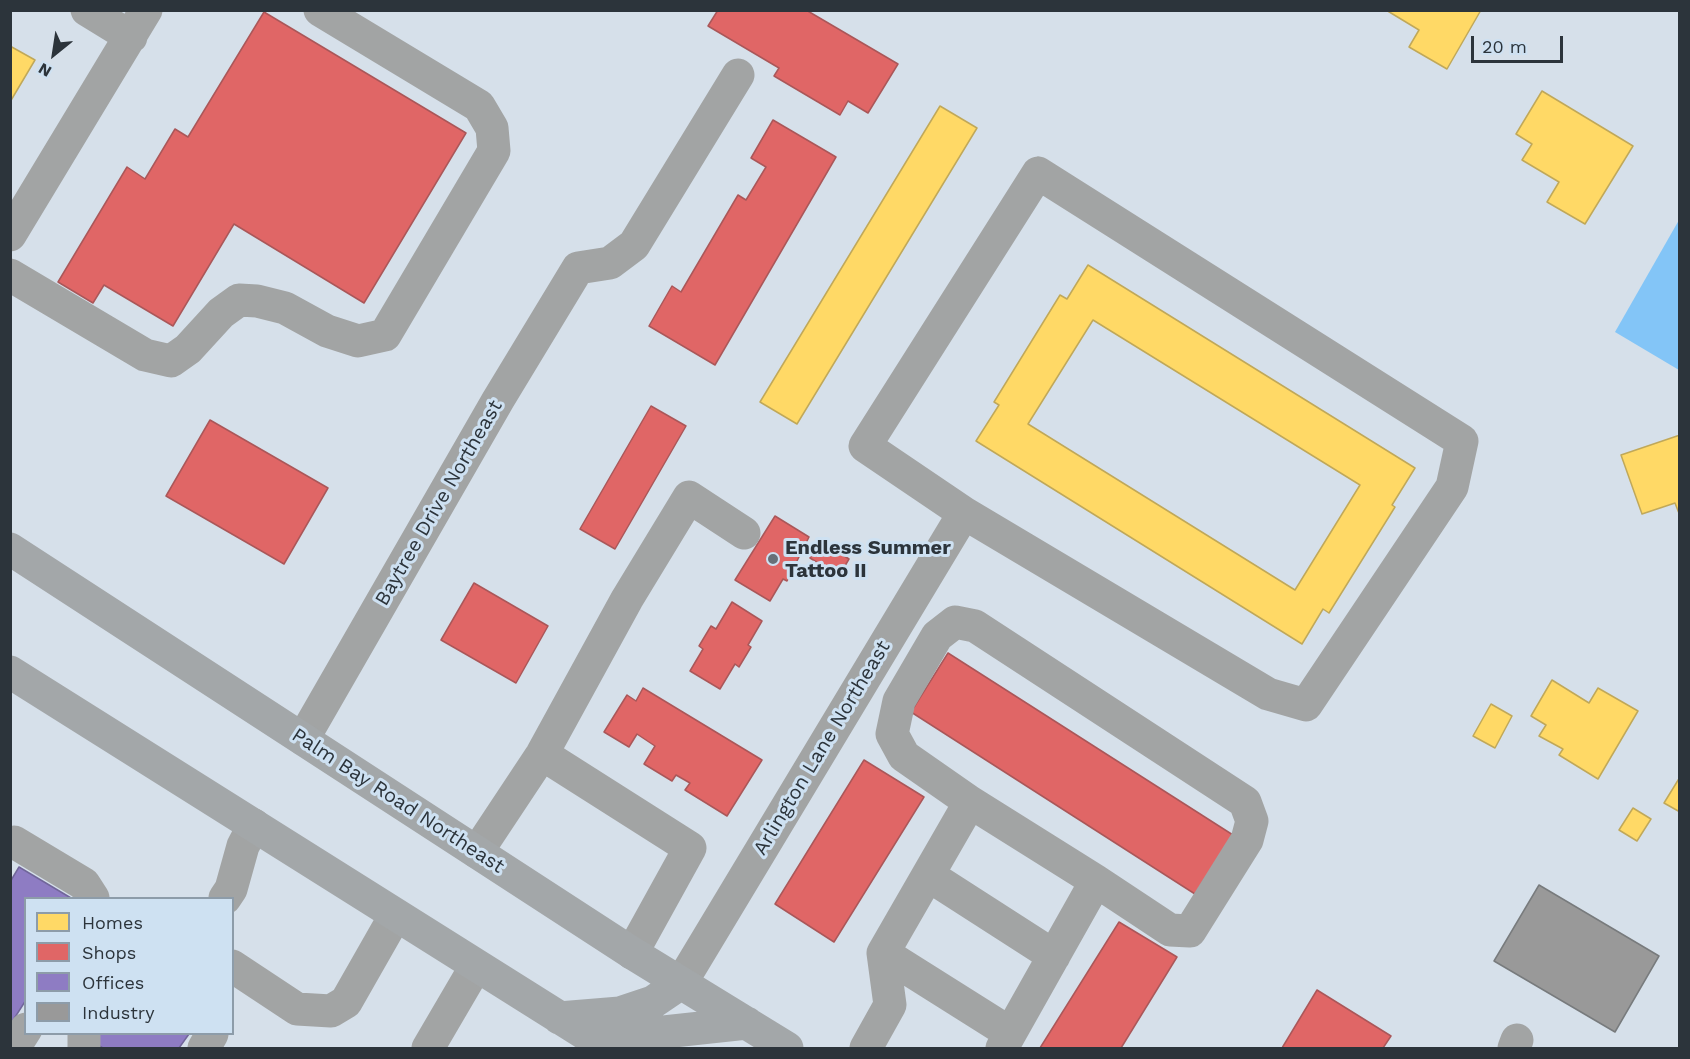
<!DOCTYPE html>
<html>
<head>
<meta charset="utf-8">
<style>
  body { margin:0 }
  #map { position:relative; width:1690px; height:1059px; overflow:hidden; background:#d6e0ea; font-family:"Work Sans",sans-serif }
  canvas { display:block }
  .frame { position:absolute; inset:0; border:12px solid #2c343b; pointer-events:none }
  .legend { position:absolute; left:24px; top:897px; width:210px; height:138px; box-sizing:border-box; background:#cee1f2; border:2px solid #8d9ca9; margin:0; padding:8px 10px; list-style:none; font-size:18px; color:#2c343b }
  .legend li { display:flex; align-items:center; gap:12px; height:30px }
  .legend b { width:30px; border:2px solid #8d9ca9 }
  .north { position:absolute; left:24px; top:24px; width:60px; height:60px; -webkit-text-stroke:4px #cee1f2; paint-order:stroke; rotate:210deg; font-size:16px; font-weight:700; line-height:24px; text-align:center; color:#2c343b }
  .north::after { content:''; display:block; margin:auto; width:21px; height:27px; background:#2c343b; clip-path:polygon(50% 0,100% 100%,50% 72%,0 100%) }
  .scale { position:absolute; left:1471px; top:36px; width:92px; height:27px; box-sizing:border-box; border:3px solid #2c343b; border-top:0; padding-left:8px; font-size:18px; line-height:21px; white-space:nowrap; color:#2c343b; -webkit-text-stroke:4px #cee1f2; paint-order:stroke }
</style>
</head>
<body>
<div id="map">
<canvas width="1690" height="1059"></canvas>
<div class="frame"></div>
<ul class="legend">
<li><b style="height:16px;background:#ffd966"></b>Homes</li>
<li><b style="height:16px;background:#e06666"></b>Shops</li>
<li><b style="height:16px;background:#8e7cc3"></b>Offices</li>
<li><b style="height:16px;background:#999"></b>Industry</li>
</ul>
<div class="north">N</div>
<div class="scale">20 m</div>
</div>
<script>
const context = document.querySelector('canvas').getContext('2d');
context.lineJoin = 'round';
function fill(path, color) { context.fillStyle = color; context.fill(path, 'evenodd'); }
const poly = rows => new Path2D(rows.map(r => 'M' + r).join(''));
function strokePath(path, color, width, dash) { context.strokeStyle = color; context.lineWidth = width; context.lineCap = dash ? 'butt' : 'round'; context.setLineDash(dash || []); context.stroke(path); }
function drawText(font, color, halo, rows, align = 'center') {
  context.font = font + ' "Work Sans",sans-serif'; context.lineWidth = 6; context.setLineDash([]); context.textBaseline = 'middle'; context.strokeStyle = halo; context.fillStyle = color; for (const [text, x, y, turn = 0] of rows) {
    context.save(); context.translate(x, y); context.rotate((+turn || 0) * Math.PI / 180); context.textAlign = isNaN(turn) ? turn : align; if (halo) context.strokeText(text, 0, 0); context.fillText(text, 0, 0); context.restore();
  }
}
fill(poly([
  [1679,220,1680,370,1679,370,1615,332]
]), '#83c5f7');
const homes = poly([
  [1386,10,1481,10,1447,69,1409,47,1419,30,1386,10],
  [10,46,35,60,10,102,10,46],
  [1542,91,1633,146,1585,224,1547,202,1559,182,1522,160,1532,144,1516,134,1542,91],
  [940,106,977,128,797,424,760,402,940,106],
  [1088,265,1415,468,1392,505,1395,507,1329,613,1323,609,1302,644,976,441,999,405,994,402,1060,295,1067,299,1088,265],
  [1093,320,1360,485,1295,590,1028,424,1093,320],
  [1680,435,1680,516,1675,503,1642,514,1621,455,1680,435],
  [1552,680,1589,703,1598,688,1638,711,1598,779,1559,755,1563,749,1539,736,1546,725,1531,716,1552,680],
  [1491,704,1512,716,1495,748,1473,736,1491,704],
  [1680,777,1680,812,1664,803,1680,777],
  [1633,808,1651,819,1637,841,1619,830,1633,808]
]);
fill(homes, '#ffd966');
strokePath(homes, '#c0a859', 1.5);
const shops = poly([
  [718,10,806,10,898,64,868,113,848,101,840,115,774,76,779,68,708,26,718,10],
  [264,12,466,133,364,303,234,224,173,326,104,285,93,303,58,282,127,167,145,179,175,129,188,137,264,12],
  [773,120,836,157,715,365,649,326,672,286,681,292,738,195,746,200,766,167,751,158,773,120],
  [651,406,686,426,615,549,580,529,651,406],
  [210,420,328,488,284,564,166,496,210,420],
  [775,516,809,537,787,581,783,579,770,601,735,580,775,516],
  [821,541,849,559,839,576,810,558,821,541],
  [474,583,548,626,516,683,441,640,474,583],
  [732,602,762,621,748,645,751,647,739,667,735,664,720,689,690,671,703,649,699,646,711,626,716,629,732,602],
  [948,653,1233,835,1195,894,911,712,948,653],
  [643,688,762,760,727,816,685,790,690,783,676,775,672,781,644,764,655,746,637,734,629,747,604,732,627,695,636,701,643,688],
  [864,760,924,797,834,942,775,904,864,760],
  [1119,922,1177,957,1121,1048,1040,1048,1119,922],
  [1317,990,1391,1036,1383,1048,1282,1048,1317,990]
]);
fill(shops, '#e06666');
strokePath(shops, '#aa5759', 1.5);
const offices = poly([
  [19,867,71,898,26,898,26,1000,10,1025,10,882,19,867],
  [88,1034,189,1034,179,1048,103,1048,85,1038,88,1034]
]);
fill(offices, '#8e7cc3');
strokePath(offices, '#71669a', 1.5);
const industry = poly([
  [1539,885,1659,956,1615,1032,1494,961,1539,885]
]);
fill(industry, '#999');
strokePath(industry, '#787b7d', 1.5);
strokePath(poly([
  [87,10,131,37],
  [1038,173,1462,441,1452,487,1306,705,1268,694,964,513,865,446,1038,173],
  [10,235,146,10],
  [10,275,145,355,171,361,188,349,221,313,239,300,257,301,285,308,327,331,358,341,385,335,494,151,492,128,479,106,320,10],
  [303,739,498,400,578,268,610,263,634,245,738,75],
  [542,754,690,848,632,953],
  [970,802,904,756,892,734,899,701,937,636,955,622,975,626,1245,802,1252,821,1247,840,1190,931,1170,930,1096,881],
  [10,843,14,842,84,884,93,898],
  [477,852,542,754,627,599,689,497,744,533],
  [928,875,1054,956],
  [225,898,231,889,243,846,254,825],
  [883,953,1010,1033],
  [232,966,297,1009,331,1011,346,1002,395,916],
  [681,983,964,513],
  [84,1034,84,1048],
  [14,1048,26,1029],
  [204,1048,212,1034],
  [428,1048,476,966],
  [866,1048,890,1005,883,953,970,802,1096,881,1002,1048],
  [1514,1048,1517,1040]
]), '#a2a4a4', 33);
strokePath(poly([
  [10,549,632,953,787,1048],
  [10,672,608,1048],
  [559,1018,620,1013,653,1002,681,983],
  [604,1046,636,1035,747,1023]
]), '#a3a7a9', 33);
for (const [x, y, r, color] of [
  [773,559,6,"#687078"]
]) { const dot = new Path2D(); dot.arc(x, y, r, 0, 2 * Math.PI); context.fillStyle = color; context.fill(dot); strokePath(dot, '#cee1f2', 2); }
drawText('20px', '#2c343b', '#cee1f2', [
  ["Baytree Drive Northeast",439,503,-60],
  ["Arlington Lane Northeast",822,748,-59],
  ["Palm Bay Road Northeast",398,801,33]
]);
drawText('bold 20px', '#2c343b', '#cee1f2', [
  ["Endless Summer",785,548],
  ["Tattoo II",785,571]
], 'left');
</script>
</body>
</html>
